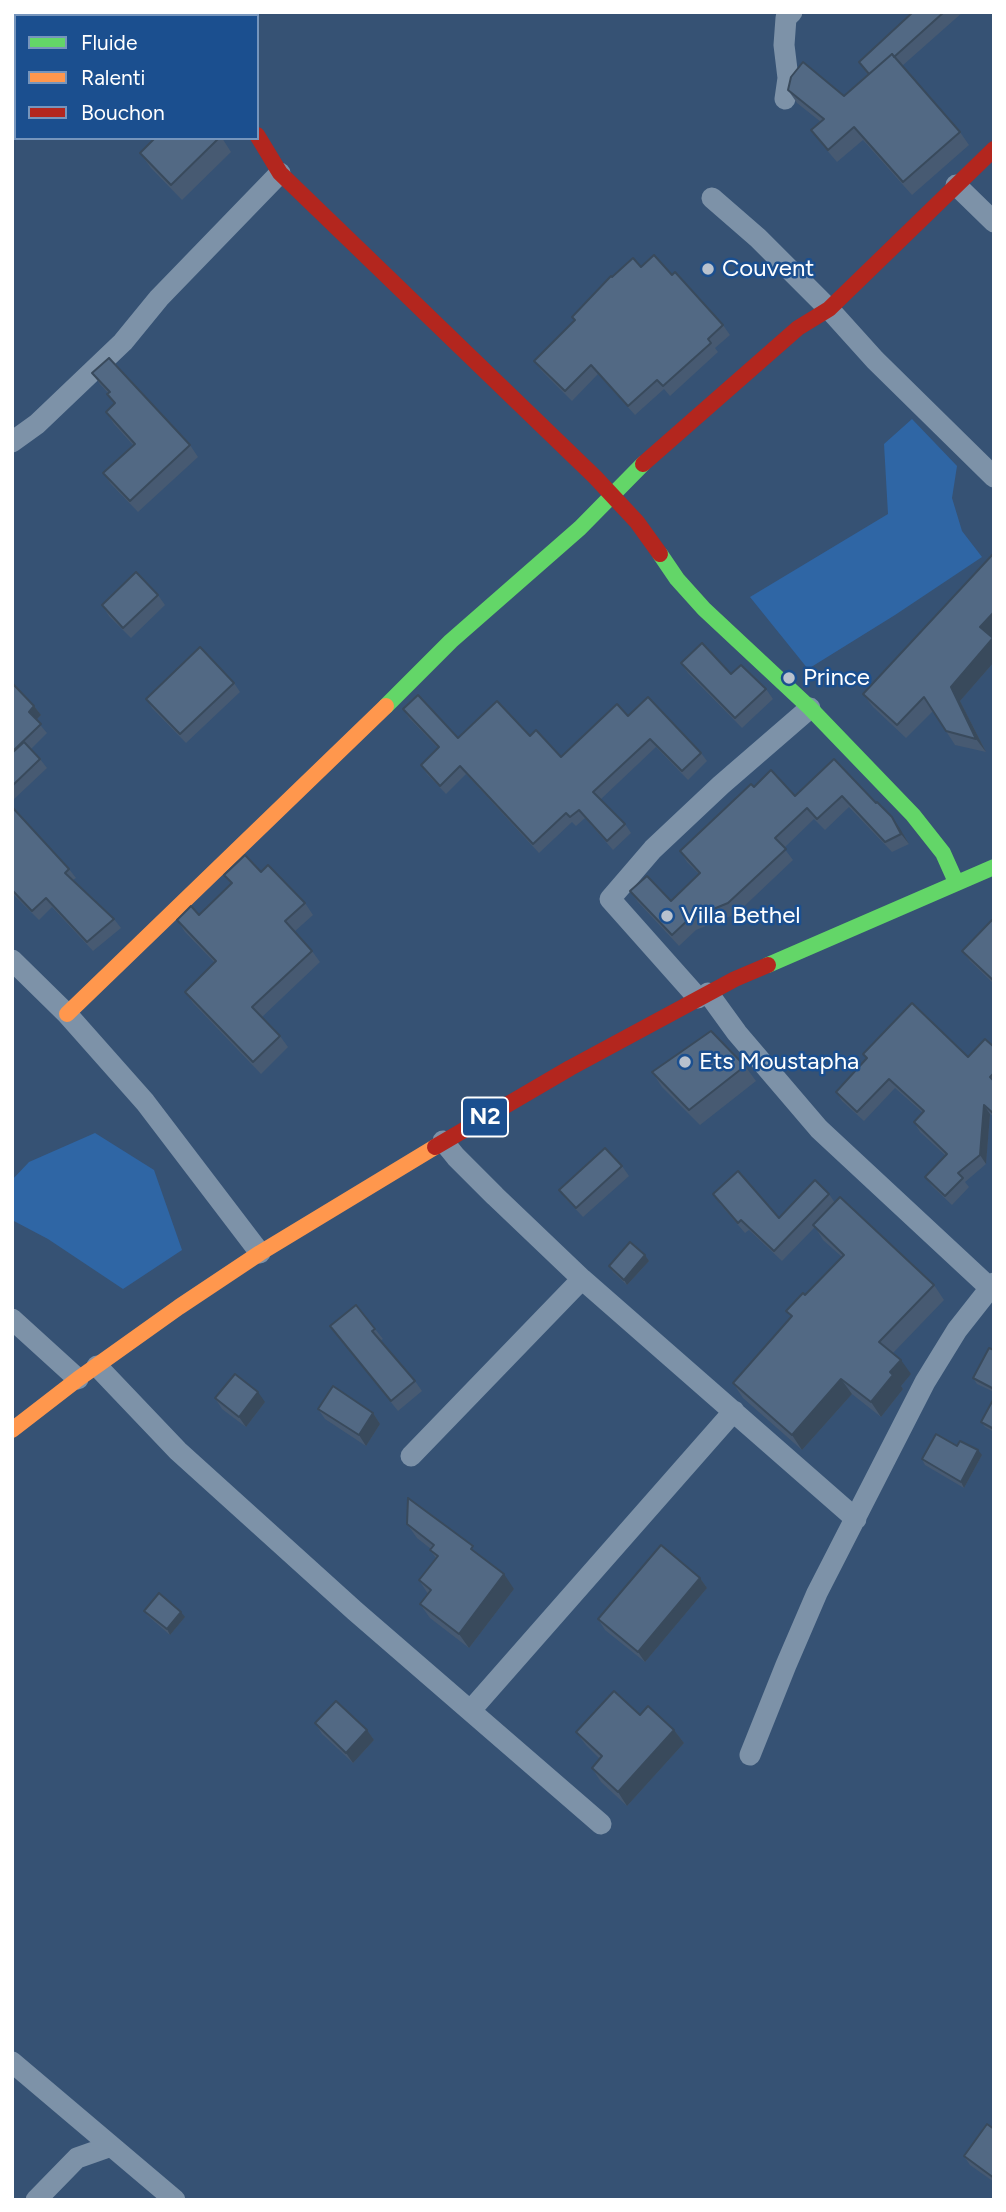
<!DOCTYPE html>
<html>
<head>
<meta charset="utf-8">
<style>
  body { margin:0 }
  #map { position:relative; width:1006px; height:2212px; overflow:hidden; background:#365274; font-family:Figtree,sans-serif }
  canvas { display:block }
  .frame { position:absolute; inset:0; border:14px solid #fff; pointer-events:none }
  .legend { position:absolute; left:14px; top:14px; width:245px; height:126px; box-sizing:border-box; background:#1b4f8f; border:2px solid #7695bc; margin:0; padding:9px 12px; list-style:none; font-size:21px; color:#fff }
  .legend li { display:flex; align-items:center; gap:14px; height:35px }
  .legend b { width:35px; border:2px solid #7695bc }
</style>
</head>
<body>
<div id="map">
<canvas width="1006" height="2212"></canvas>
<div class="frame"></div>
<ul class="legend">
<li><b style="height:9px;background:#63d668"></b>Fluide</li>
<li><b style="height:9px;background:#ff974d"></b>Ralenti</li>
<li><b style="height:9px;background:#b3261e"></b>Bouchon</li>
</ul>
</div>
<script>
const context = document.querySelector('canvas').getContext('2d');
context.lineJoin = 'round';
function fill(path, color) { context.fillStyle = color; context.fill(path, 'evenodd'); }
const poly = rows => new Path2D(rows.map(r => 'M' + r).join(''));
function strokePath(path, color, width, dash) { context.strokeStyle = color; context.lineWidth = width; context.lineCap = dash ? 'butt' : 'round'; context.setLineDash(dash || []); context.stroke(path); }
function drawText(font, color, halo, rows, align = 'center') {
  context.font = font + ' Figtree,sans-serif'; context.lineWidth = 5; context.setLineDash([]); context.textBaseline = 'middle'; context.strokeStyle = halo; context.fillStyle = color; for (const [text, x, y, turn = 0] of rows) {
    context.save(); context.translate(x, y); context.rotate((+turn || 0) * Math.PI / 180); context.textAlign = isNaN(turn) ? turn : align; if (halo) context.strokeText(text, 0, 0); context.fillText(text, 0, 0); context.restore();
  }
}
fill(poly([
  [912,419,957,466,952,498,962,531,982,557,895,615,808,669,750,597,888,514,884,444],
  [95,1133,154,1170,182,1250,123,1289,48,1239,12,1220,12,1180,29,1162]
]), '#2f66a5');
strokePath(poly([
  [182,12,184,16],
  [785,99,788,78,784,45,786,18,792,12],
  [956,185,994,222],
  [712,198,758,238,829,309,875,360,994,477],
  [12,442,37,424,123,342,159,298,280,173],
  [12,960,67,1014,145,1102,260,1253],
  [708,993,737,1033,819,1129,990,1288],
  [698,998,610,899,653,849,721,785,810,708],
  [443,1141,456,1157,495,1196,582,1279,856,1519],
  [12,1319,78,1379],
  [97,1366,178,1451,355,1611,601,1824],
  [411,1456,582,1279],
  [471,1710,734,1411],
  [750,1755,786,1665,817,1593,925,1382,957,1330,994,1283],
  [12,2062,175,2200],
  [36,2200,77,2158,111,2146]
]), '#7d92a8', 21);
strokePath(poly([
  [660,554,677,579,704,609,810,708,913,815,943,853,956,882],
  [386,706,451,641,580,528,643,464],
  [768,965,994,867]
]), '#63d668', 16);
strokePath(poly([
  [67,1014,386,706],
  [12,1430,78,1379,179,1307,260,1253,435,1147]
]), '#ff974d', 16);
strokePath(poly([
  [257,135,280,173,595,477,637,522,660,554],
  [643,464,798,328,829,309,994,149],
  [435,1147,570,1068,735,979,768,965]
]), '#b3261e', 16);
fill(poly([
  [913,12,963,12,902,66,960,132,969,145,912,195,863,140,837,162,820,142,811,130,821,122,797,103,788,90,844,96,868,75,859,62],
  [155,138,222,138,231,152,182,200,151,168,140,153],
  [641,267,672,275,723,325,730,335,715,348,718,352,670,396,664,389,635,415,598,374,572,401,541,370,534,361,575,320,572,317,612,277],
  [92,373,190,445,198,457,138,512,111,484,103,473,133,445,114,424,106,412,114,404,107,394,108,393,100,384],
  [158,595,165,605,131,638,109,616,102,605],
  [992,637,994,639,994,662,960,701,986,752,955,745,933,711,906,738,873,707,863,694],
  [681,663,731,674,766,689,773,699,742,728,688,673],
  [12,683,34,706,41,715,36,720,47,733,31,749,40,759,47,768,12,801],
  [234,683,240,692,186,743,152,708,146,699],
  [403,709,458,738,530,736,561,757,628,716,701,753,707,761,688,780,656,747,600,800,625,824,631,833,613,850,585,818,576,826,572,822,539,853,466,774,446,794,427,774,421,765,438,748,409,718],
  [834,759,876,803,892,817,909,844,892,852,849,807,825,830,814,819,784,848,793,860,736,914,696,930,679,946,638,902,630,891,671,901,699,874,687,862,680,851,754,787,795,796],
  [12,807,69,869,76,878,73,880,114,919,121,928,93,951,52,907,39,920,12,893],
  [261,872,305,903,313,915,294,932,312,951,320,962,262,1017,280,1036,288,1047,261,1074,193,1003,185,992,215,963,185,932,177,920,199,915,231,884,224,875],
  [994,922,994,984,970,961,962,951],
  [994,1047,994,1117,990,1114,986,1164,965,1182,969,1187,952,1205,932,1186,925,1177,946,1156,920,1132,914,1122,923,1113,895,1088,864,1121,842,1101,836,1092,866,1059,863,1054,968,1057],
  [745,1066,756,1081,700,1125,662,1087,652,1072],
  [622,1166,629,1176,583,1217,566,1199,559,1190],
  [713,1194,779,1218,829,1194,835,1203,934,1285,944,1300,893,1353,911,1374,901,1386,903,1389,881,1417,852,1394,802,1450,743,1398,733,1383,791,1317,786,1311,805,1295,842,1257,823,1240,815,1227,782,1261,749,1230,745,1233,720,1204],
  [645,1255,649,1261,627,1285,613,1272,609,1266],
  [330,1326,375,1329,383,1339,380,1341,415,1381,422,1391,398,1411],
  [994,1350,994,1392,977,1384,973,1378],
  [215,1398,265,1402,246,1427,222,1409],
  [994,1398,994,1432,985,1427,981,1422],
  [318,1409,373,1413,380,1424,366,1446,325,1419],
  [957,1446,982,1455,964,1488,925,1465,922,1459],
  [407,1524,480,1556,514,1589,469,1648,430,1618,420,1604,428,1594,419,1580,436,1558,430,1550,431,1549,417,1538],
  [700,1578,707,1588,645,1662,605,1630,598,1619],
  [144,1611,185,1617,170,1635,148,1616],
  [640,1715,674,1730,684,1743,627,1806,601,1782,592,1768,600,1759,586,1745,576,1732],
  [315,1723,367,1730,374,1740,353,1763,322,1734],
  [994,2129,994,2182,970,2165,964,2156]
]), '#475a72');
fill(poly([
  [994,612,994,636,990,640,980,627],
  [993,638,994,662,960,701,986,752,976,739,951,687],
  [34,706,41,715,35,721,29,712],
  [892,817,899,827,909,844,901,834],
  [984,1105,990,1114,986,1164,980,1155],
  [645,1255,649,1261,627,1285,624,1280],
  [901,1360,911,1374,901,1386,903,1389,881,1417,871,1402,890,1372],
  [841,1379,852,1394,802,1450,792,1435],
  [258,1392,265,1402,246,1427,239,1417],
  [373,1413,380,1424,366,1446,359,1435],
  [978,1450,982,1455,964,1488,961,1482],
  [504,1574,514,1589,469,1648,459,1634],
  [700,1578,707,1588,645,1662,638,1652],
  [181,1612,185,1617,170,1635,167,1629],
  [367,1730,374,1740,353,1763,346,1753],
  [674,1730,684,1743,627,1806,618,1792]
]), '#394a5c');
const building = poly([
  [913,12,944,12,894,57,892,54,869,74,859,62,913,12],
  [892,54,960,132,903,182,854,127,828,150,811,130,824,119,788,90,791,77,803,62,844,96,892,54],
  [155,138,219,138,171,185,140,153,155,138],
  [654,255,672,275,675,272,723,325,708,339,711,343,663,386,657,380,628,406,591,365,565,391,534,361,575,320,572,317,611,276,612,277,633,258,641,267,654,255],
  [109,358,190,445,130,501,103,473,135,444,106,412,115,403,107,394,110,392,92,373,109,358],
  [994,553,994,612,980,627,993,638,951,687,976,739,946,731,924,697,897,725,863,694,994,553],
  [136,572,158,595,123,628,102,605,136,572],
  [702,643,731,674,741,665,766,689,735,718,681,663,702,643],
  [200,647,234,683,180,734,146,699,200,647],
  [12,683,34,706,29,712,41,724,12,752,12,683],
  [418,695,458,738,497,701,530,736,536,730,561,757,617,704,628,716,648,697,701,753,682,771,650,739,593,792,625,824,607,841,579,810,570,817,566,813,533,844,460,766,440,786,421,765,439,747,403,709,418,695],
  [24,742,40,759,12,786,12,753,24,742],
  [834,759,876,803,877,802,892,817,901,834,885,842,842,796,817,819,807,808,775,838,786,849,728,903,689,919,672,935,630,891,647,876,671,901,700,873,680,851,751,784,754,787,771,770,795,796,834,759],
  [12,807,69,869,65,873,114,919,87,942,46,898,32,911,12,890,12,807],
  [245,855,261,872,268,865,305,903,285,921,312,951,252,1007,280,1036,253,1062,185,992,216,961,177,920,191,906,199,915,232,883,224,875,245,855],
  [992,920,994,922,994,981,962,951,992,920],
  [912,1003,968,1057,985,1039,994,1047,994,1073,990,1077,994,1081,994,1114,984,1105,980,1155,958,1173,963,1178,945,1196,925,1177,947,1154,914,1122,924,1111,889,1079,857,1112,836,1092,867,1058,863,1054,912,1003],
  [711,1031,745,1066,689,1110,652,1072,711,1031],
  [605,1148,622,1166,576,1208,559,1190,605,1148],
  [738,1171,779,1218,815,1180,829,1194,774,1251,741,1220,738,1223,713,1194,738,1171],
  [840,1197,934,1285,879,1342,901,1360,890,1372,893,1375,871,1402,841,1379,792,1435,733,1383,792,1316,786,1311,803,1293,805,1295,844,1255,813,1225,840,1197],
  [630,1242,645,1255,624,1280,609,1266,630,1242],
  [356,1305,375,1329,372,1331,415,1381,391,1401,330,1326,356,1305],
  [989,1348,994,1350,994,1389,973,1378,989,1348],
  [235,1374,258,1392,239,1417,215,1398,235,1374],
  [333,1386,373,1413,359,1435,318,1409,333,1386],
  [994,1398,994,1429,981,1422,994,1398],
  [936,1434,957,1446,960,1441,978,1450,961,1482,922,1459,936,1434],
  [408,1498,473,1546,471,1549,504,1574,459,1634,420,1604,431,1590,419,1580,438,1556,430,1550,434,1545,407,1524,408,1498],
  [661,1545,700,1578,638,1652,598,1619,661,1545],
  [159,1593,181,1612,167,1629,144,1611,159,1593],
  [614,1691,640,1715,648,1706,674,1730,618,1792,592,1768,602,1756,576,1732,614,1691],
  [336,1701,367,1730,346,1753,315,1723,336,1701],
  [987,2124,994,2129,994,2178,964,2156,987,2124]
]);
fill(building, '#526984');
strokePath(building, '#394a5c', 2);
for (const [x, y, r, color] of [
  [708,269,7,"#b9c2ce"],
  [789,678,7,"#b9c2ce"],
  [667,916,7,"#b9c2ce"],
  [685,1062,7,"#b9c2ce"]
]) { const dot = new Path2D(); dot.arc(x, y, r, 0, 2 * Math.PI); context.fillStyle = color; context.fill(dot); strokePath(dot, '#1b4f8f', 2.5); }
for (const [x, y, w] of [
  [485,1117,46]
]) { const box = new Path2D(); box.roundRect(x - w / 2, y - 19.5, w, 39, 5); context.fillStyle = '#1b4f8f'; context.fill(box); strokePath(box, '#fff', 2); }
drawText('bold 23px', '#fff', null, [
  ["N2",485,1117]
]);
drawText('24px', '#fff', '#1b4f8f', [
  ["Couvent",722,269],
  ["Prince",803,678],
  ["Villa Bethel",681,916],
  ["Ets Moustapha",699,1062]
], 'left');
</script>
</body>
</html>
